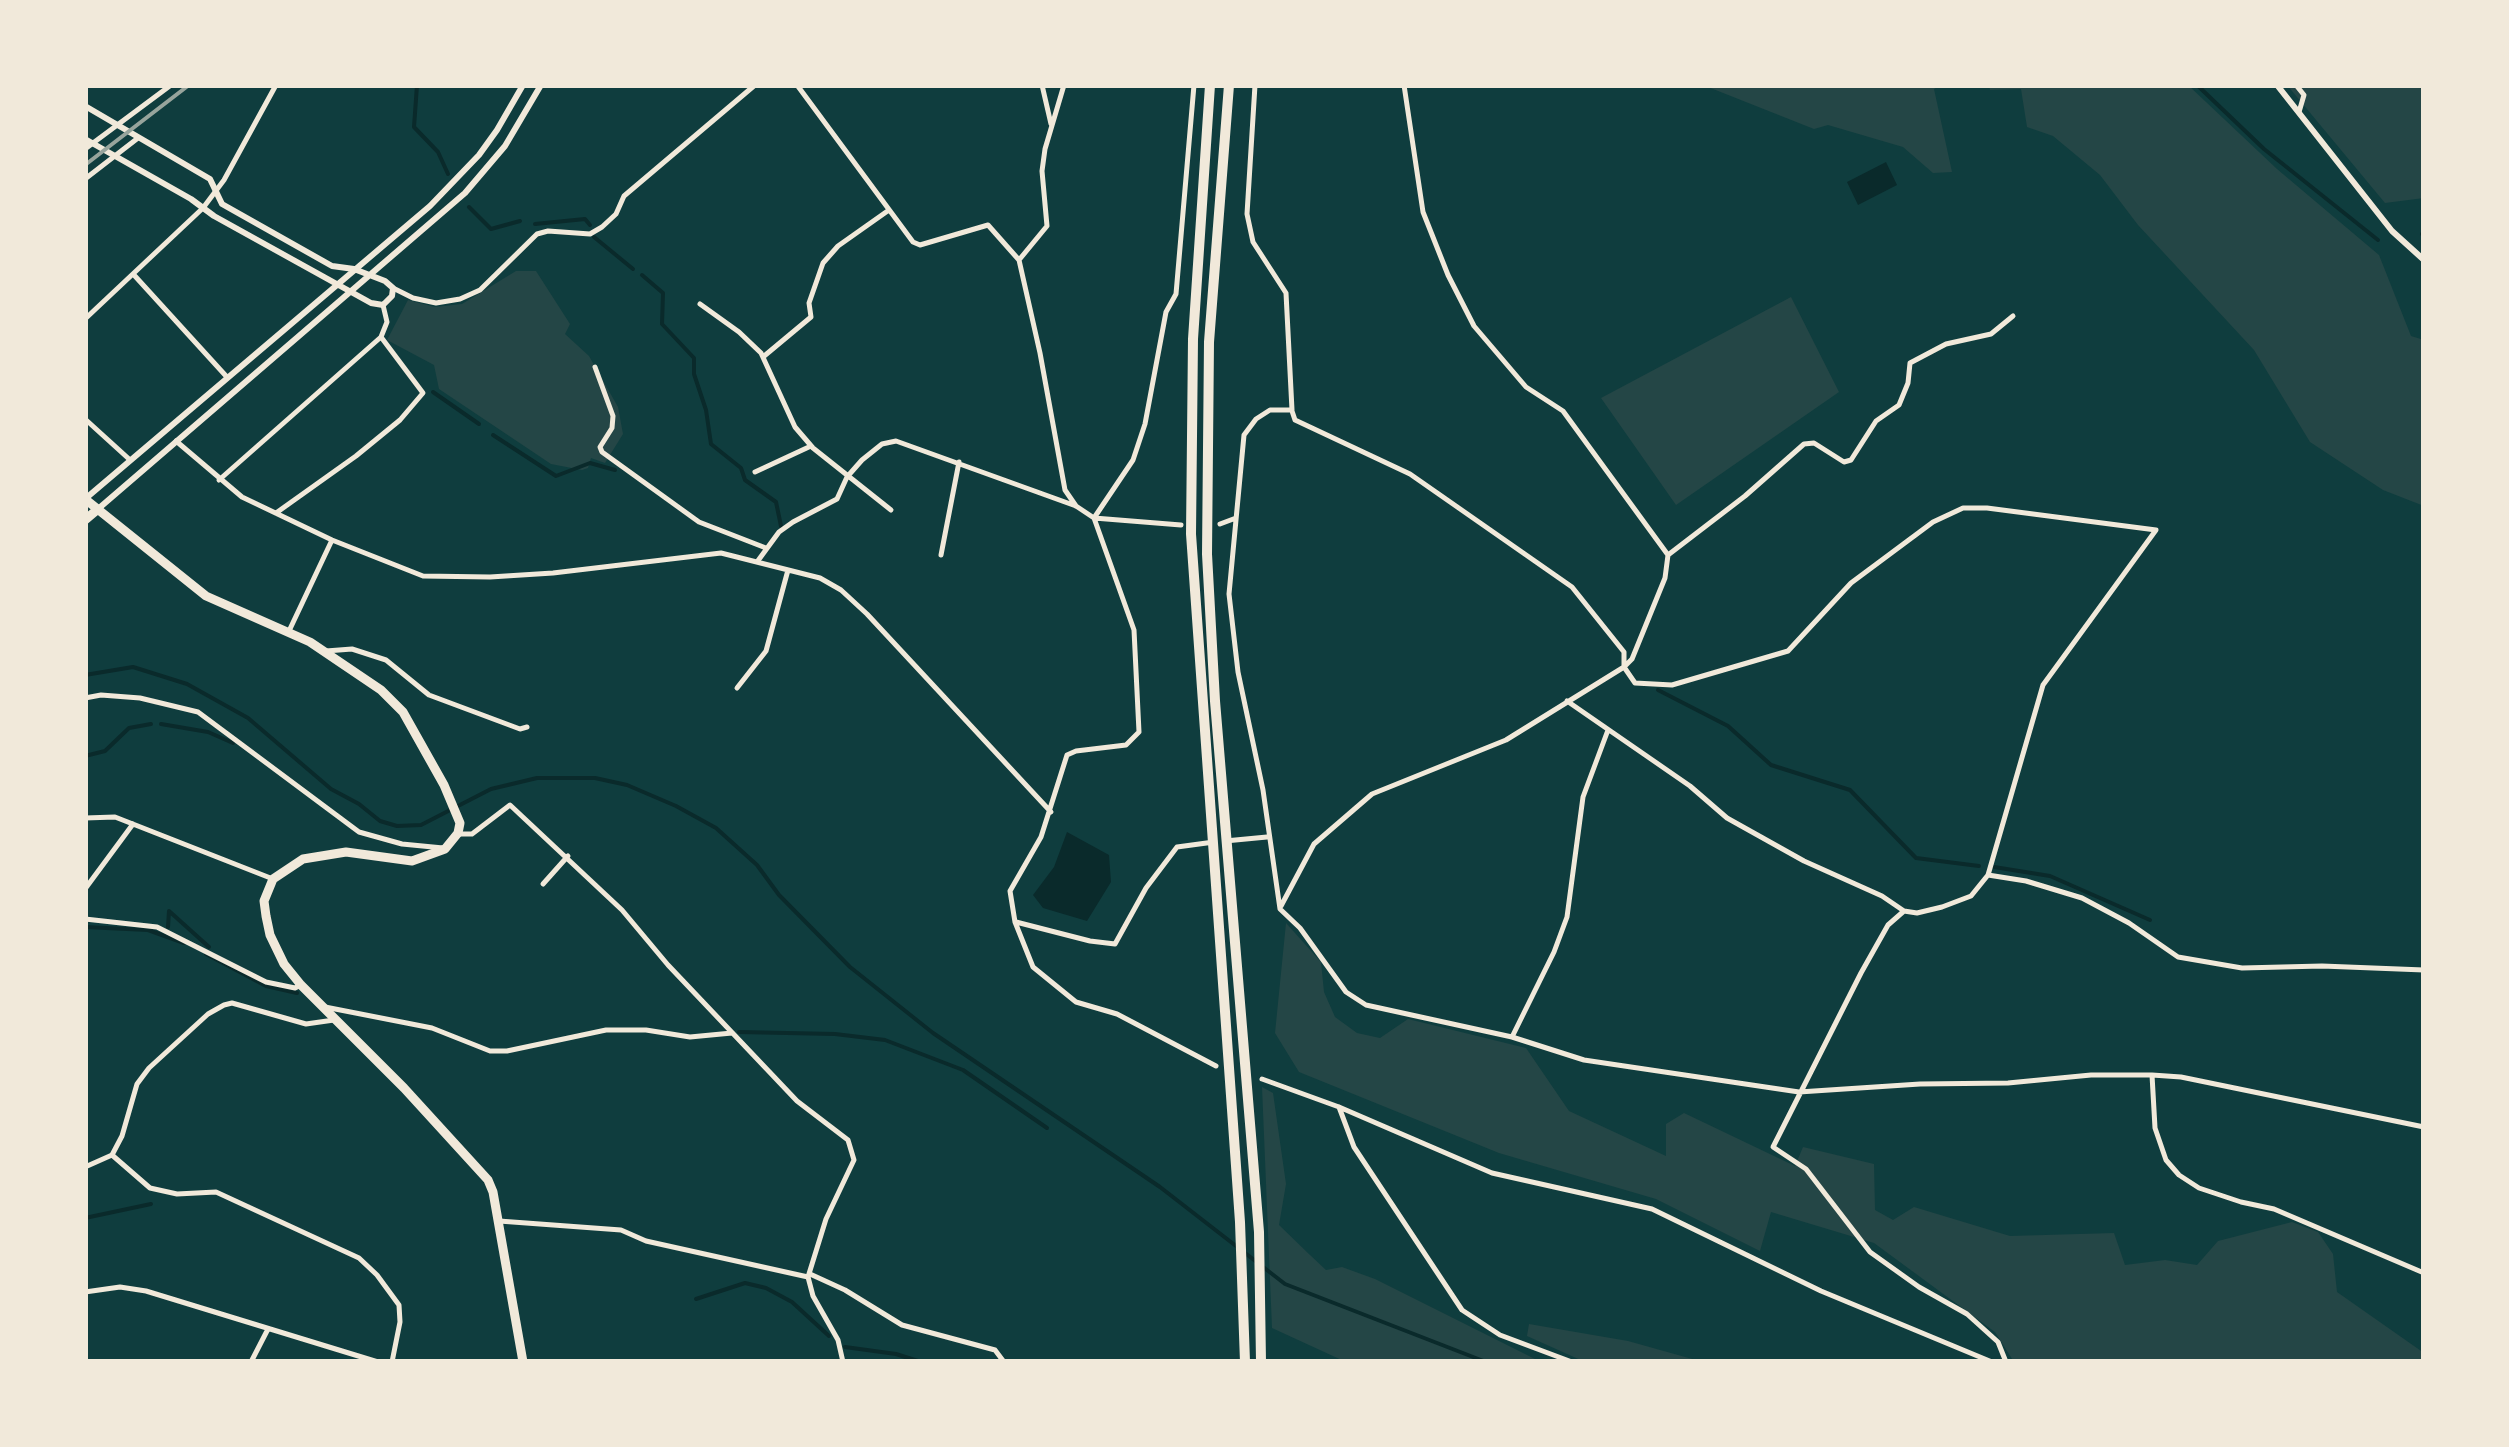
<!DOCTYPE html>
<html>
<head>
<meta charset="utf-8">
<style>
  body { margin:0 }
  #map { position:relative; width:2509px; height:1447px; overflow:hidden; background:#0f3d3e; font-family:Ubuntu,sans-serif }
  canvas { display:block }
  .frame { position:absolute; inset:0; border:88px solid #f1e9da; pointer-events:none }
</style>
</head>
<body>
<div id="map">
<canvas width="2509" height="1447"></canvas>
<div class="frame"></div>
</div>
<script>
const context = document.querySelector('canvas').getContext('2d');
context.lineJoin = 'round';
function fill(path, color) { context.fillStyle = color; context.fill(path, 'evenodd'); }
const poly = rows => new Path2D(rows.map(r => 'M' + r).join(''));
function strokePath(path, color, width, dash) { context.strokeStyle = color; context.lineWidth = width; context.lineCap = dash ? 'butt' : 'round'; context.setLineDash(dash || []); context.stroke(path); }
fill(poly([
  [1703,85,1941,85,1934,89,1952,172,1933,173,1903,147,1828,125,1814,129],
  [1989,85,2188,85,2277,169,2379,255,2411,336,2424,340,2424,506,2383,490,2310,442,2254,350,2138,225,2100,175,2053,136,2027,127,2021,89,1990,90],
  [2287,85,2424,85,2424,198,2385,203],
  [516,271,536,271,570,324,565,334,589,356,618,407,623,434,605,463,591,458,588,468,582,470,551,464,439,389,434,365,387,340,408,300,435,307,462,304],
  [1791,297,1839,392,1676,505,1601,398],
  [1286,923,1321,962,1324,992,1335,1017,1357,1033,1380,1038,1408,1019,1526,1048,1569,1111,1666,1156,1666,1124,1684,1113,1795,1166,1803,1147,1874,1164,1875,1210,1893,1220,1914,1207,2010,1236,2114,1233,2125,1265,2165,1260,2197,1265,2218,1241,2292,1222,2318,1232,2333,1254,2337,1292,2424,1353,2424,1362,2014,1362,1995,1332,1874,1243,1771,1212,1760,1251,1656,1199,1499,1153,1299,1072,1275,1033],
  [1262,1087,1273,1093,1286,1184,1279,1225,1310,1255,1326,1270,1342,1267,1375,1279,1541,1362,1346,1362,1272,1328],
  [1529,1324,1628,1341,1703,1362,1585,1362,1527,1336]
]), '#244646');
fill(poly([
  [1886,162,1897,185,1858,205,1847,182],
  [1067,832,1109,855,1111,882,1087,921,1043,908,1033,895,1054,867]
]), '#0a2a2b');
strokePath(poly([
  [417,85,414,127,438,152,448,174],
  [2197,85,2264,149,2378,240],
  [469,207,491,229,520,221],
  [535,224,585,219,590,225],
  [2422,234,2424,234],
  [594,237,633,269],
  [642,275,663,293,662,324,694,358,694,374,706,410,711,444,741,468,745,480,776,502,781,526],
  [433,392,479,424],
  [493,435,556,476,590,463,615,470],
  [85,675,133,667,187,684,248,718,331,789,359,804,380,821,397,826,421,825,491,789,537,778,595,778,627,785,676,806,716,828,757,865,779,895,850,967,933,1033,1160,1187,1285,1284,1486,1362],
  [1658,690,1728,726,1771,765,1850,790,1916,858,1979,866],
  [161,724,208,732,233,743],
  [85,756,105,751,129,728,151,724],
  [1994,867,2050,876,2150,920],
  [85,927,148,930,184,943],
  [168,927,169,911,209,947],
  [206,954,266,986,297,993],
  [739,1032,835,1034,885,1040,963,1070,1047,1128],
  [85,1218,151,1204],
  [696,1299,745,1283,766,1288,792,1302,829,1336],
  [845,1347,896,1354,921,1362]
]), '#0a2a2b', 4);
strokePath(poly([
  [797,85,913,242,920,245,988,225,1019,260,1040,353,1065,490,1076,506],
  [1042,85,1051,124],
  [1255,85,1247,214,1253,242,1286,293,1292,410,1270,410,1256,419,1244,435,1229,594,1238,672,1263,790,1280,909,1300,928,1346,992,1366,1005,1512,1037,1584,1060,1799,1092,1920,1084,2008,1083,2091,1075,2152,1075,2181,1077,2424,1127],
  [2296,85,2304,95,2299,112],
  [85,149,171,85],
  [85,179,138,138],
  [1019,260,1047,226,1042,171,1045,149,1064,85],
  [134,275,226,376],
  [393,288,413,298,436,303,460,299,480,290,537,234,548,231,590,234,602,227,616,214,624,196,755,85],
  [700,304,739,332,761,353,795,427,813,448,891,510],
  [85,319,203,208,224,180,276,85],
  [763,357,811,317,809,303,823,263,838,246,889,210],
  [595,367,613,416,612,428,600,447,602,452,699,522,766,548],
  [1292,411,1295,420,1410,474,1572,587,1624,652,1624,667,1635,683,1672,685,1788,651,1851,583,1933,522,1963,508,1987,508,2156,530,2043,685,1988,875,1971,896,1942,907,1917,913,1904,911,1882,896,1804,861,1727,818,1690,786,1567,701],
  [85,419,129,459],
  [176,441,242,497,332,540,423,576,490,577,553,573,721,553,820,578,841,590,867,614,1051,812],
  [755,472,811,446],
  [219,480,381,337],
  [276,513,356,456,400,420,423,393,381,337,387,322,383,305],
  [1094,518,1134,630,1139,732,1126,745,1076,751,1067,755,1041,837,1010,891,1015,922,1033,967,1076,1002,1117,1014,1216,1066],
  [1094,518,1133,460,1145,424,1166,312,1176,294,1194,85],
  [1220,524,1236,518],
  [941,555,959,462],
  [1668,555,1745,496,1804,444,1814,443,1844,462,1851,460,1876,421,1899,405,1908,383,1910,363,1946,344,1991,334,2013,316],
  [757,562,779,532,793,522,837,499,847,477,862,460,882,444,896,441,1076,506,1094,518,1181,525],
  [289,631,332,540],
  [326,651,352,649,386,660,429,695,520,729,527,727],
  [737,688,766,651,788,570],
  [85,698,101,695,140,698,198,712,359,832,402,844,443,848],
  [85,818,115,817,273,879],
  [460,834,472,834,510,805,622,910,668,965,797,1101,848,1140,854,1160,826,1219,808,1277,813,1296,838,1340,843,1362],
  [1225,841,1267,837],
  [1988,875,2026,881,2082,898,2129,923,2178,957,2242,968,2322,966,2424,970],
  [543,884,568,856],
  [85,889,133,824],
  [1281,906,1314,844,1372,794,1506,740,1624,667,1632,659,1665,578,1668,555,1563,411,1526,387,1474,326,1448,275,1423,212,1404,85],
  [1904,911,1888,925,1861,973,1773,1147,1806,1169,1870,1252,1919,1287,1967,1314,1998,1342,2006,1362],
  [85,919,157,927,266,982,295,988,301,985],
  [1016,922,1090,941,1115,944,1146,888,1177,847,1214,842],
  [325,1007,432,1028,490,1051,507,1051,606,1030,646,1030,690,1037,732,1033],
  [1512,1037,1554,952,1567,917,1583,797,1608,730],
  [2152,1075,2155,1128,2166,1160,2179,1175,2199,1188,2241,1202,2274,1209,2424,1273],
  [1262,1079,1339,1107,1492,1173,1652,1209,1821,1291,1992,1362],
  [1339,1107,1354,1147,1462,1310,1500,1335,1572,1362],
  [112,1155,150,1188,177,1194,216,1192,359,1258,377,1275,399,1305,400,1322,392,1362],
  [85,1167,112,1155,122,1136,137,1084,149,1068,208,1014,224,1005,232,1003,306,1024,334,1020],
  [499,1221,621,1230,646,1241,808,1277],
  [810,1274,845,1290,902,1325,995,1350,1004,1362],
  [85,1292,120,1287,146,1291,378,1362],
  [251,1362,268,1329]
]), '#f1e9da', 5);
strokePath(poly([
  [2277,85,2392,231,2424,260],
  [85,106,210,179,222,204,332,266,354,269,385,281,393,288,392,296,383,305,371,303,214,216,191,199,85,139],
  [85,499,430,206,479,155,497,130,523,85],
  [98,509,465,193,505,146,541,85]
]), '#f1e9da', 6);
strokePath(poly([
  [85,499,206,596,310,642,381,690,403,712,444,785,460,823,458,833,445,849,412,861,346,852,303,859,273,879,264,901,266,916,270,935,284,964,301,985,404,1088,488,1180,493,1192,523,1362],
  [85,520,98,509]
]), '#f1e9da', 9);
strokePath(poly([
  [1210,85,1193,339,1191,534,1240,1222,1245,1362],
  [1229,85,1209,342,1207,554,1215,701,1259,1232,1261,1362]
]), '#f1e9da', 10);
strokePath(poly([
  [85,165,189,85]
]), '#97a49c', 4);
</script>
</body>
</html>
